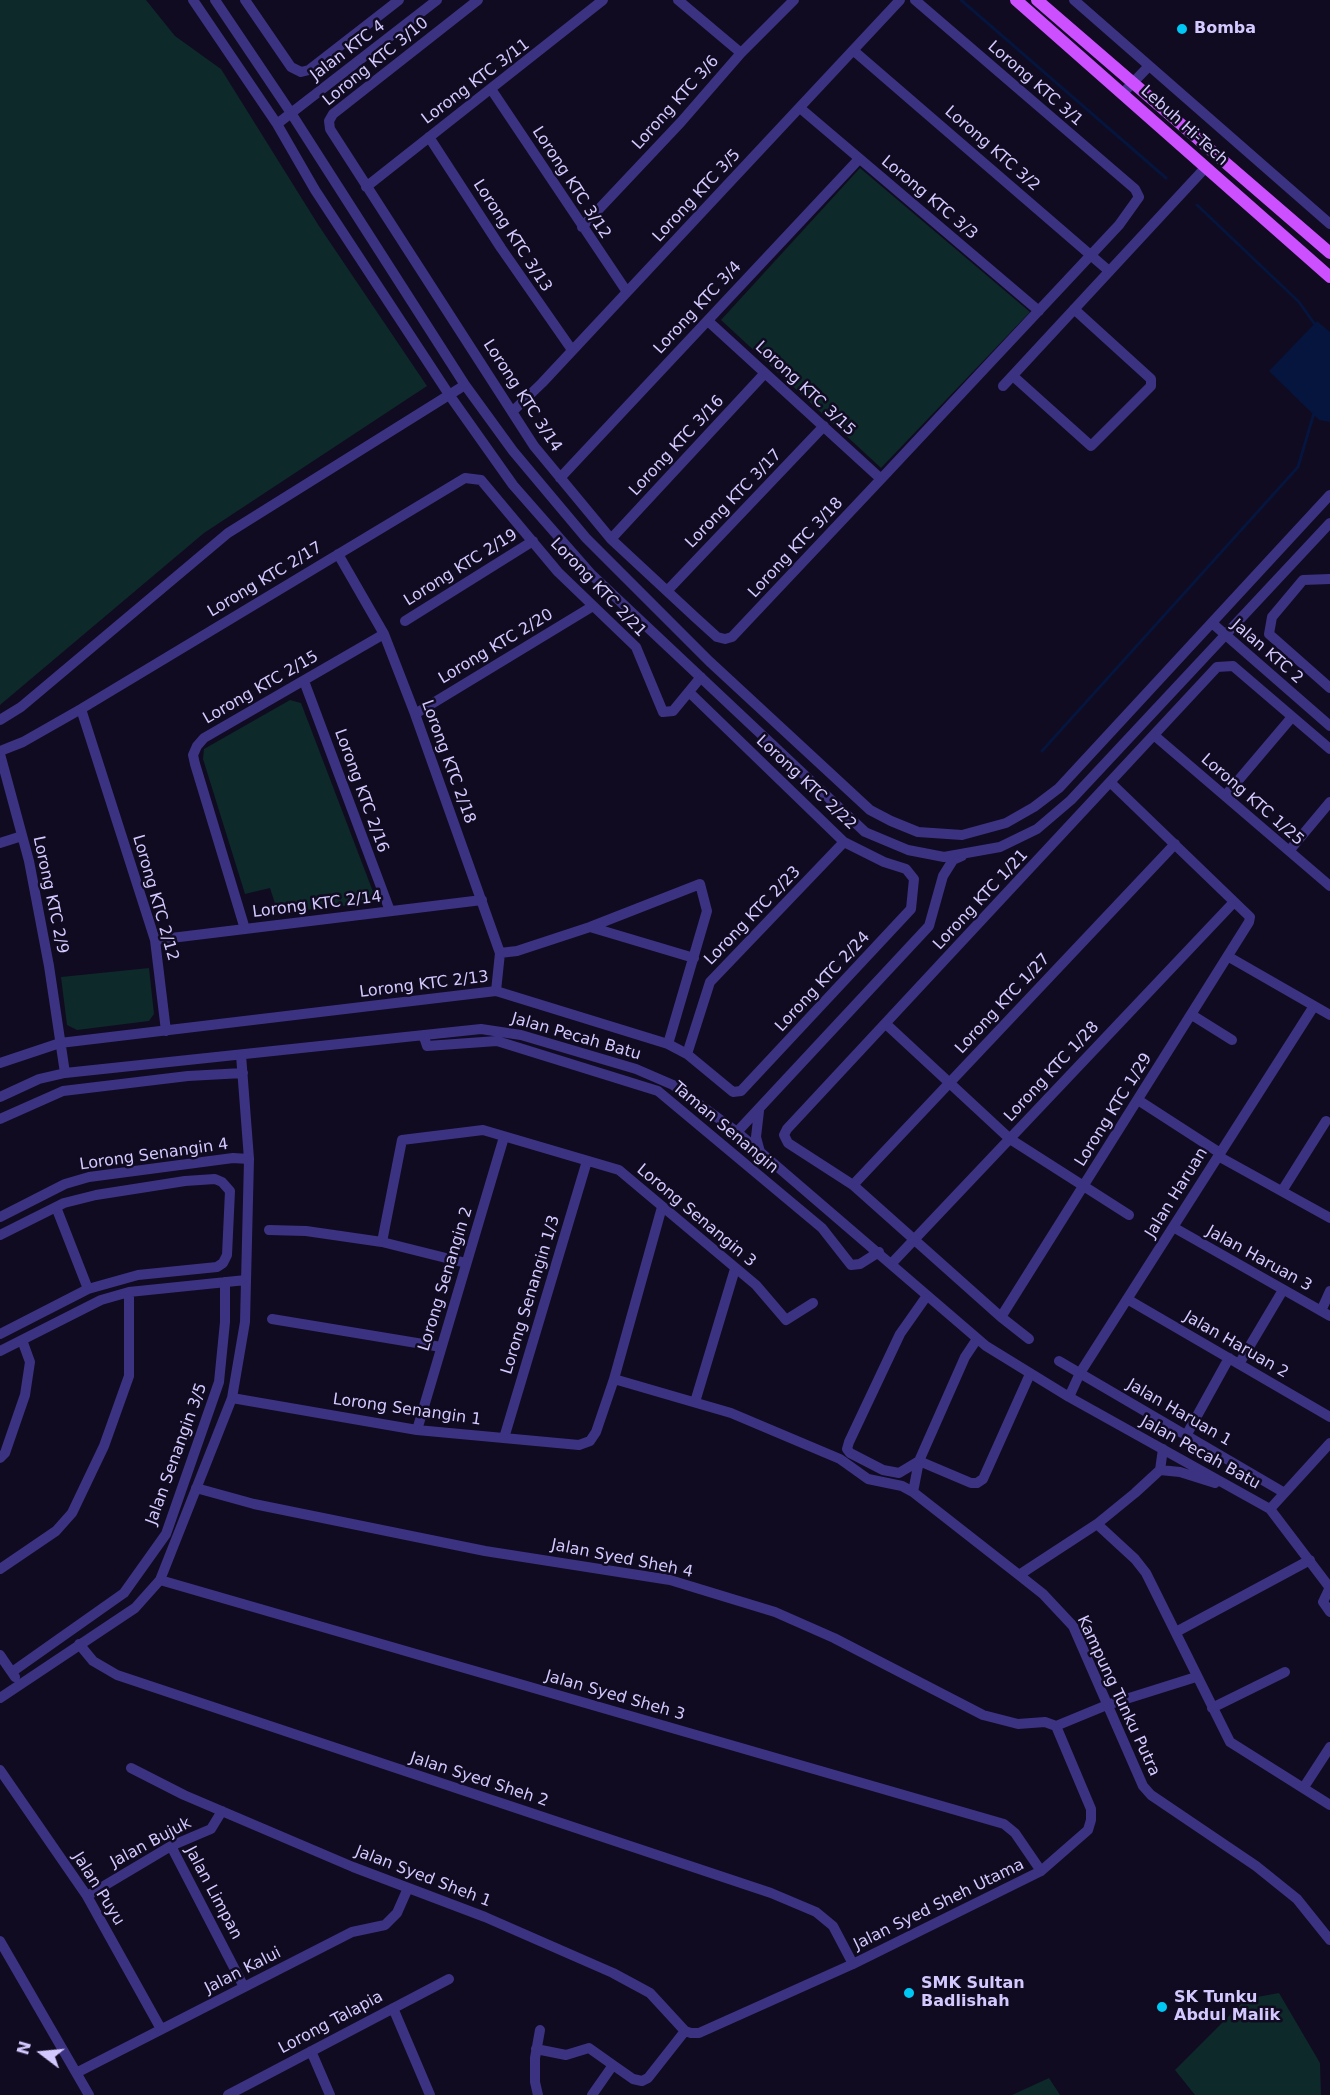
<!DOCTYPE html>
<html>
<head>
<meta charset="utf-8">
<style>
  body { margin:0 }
  #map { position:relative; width:1330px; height:2095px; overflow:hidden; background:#100b20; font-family:"DejaVu Sans",sans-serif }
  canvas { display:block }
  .north { position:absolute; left:12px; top:2023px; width:60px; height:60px; -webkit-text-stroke:4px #100b20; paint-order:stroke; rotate:286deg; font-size:16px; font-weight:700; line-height:24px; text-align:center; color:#d4c9ff }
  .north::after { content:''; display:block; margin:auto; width:21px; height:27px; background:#d4c9ff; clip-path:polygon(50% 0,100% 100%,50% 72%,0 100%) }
</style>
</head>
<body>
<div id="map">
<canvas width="1330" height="2095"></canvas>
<div class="north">N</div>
</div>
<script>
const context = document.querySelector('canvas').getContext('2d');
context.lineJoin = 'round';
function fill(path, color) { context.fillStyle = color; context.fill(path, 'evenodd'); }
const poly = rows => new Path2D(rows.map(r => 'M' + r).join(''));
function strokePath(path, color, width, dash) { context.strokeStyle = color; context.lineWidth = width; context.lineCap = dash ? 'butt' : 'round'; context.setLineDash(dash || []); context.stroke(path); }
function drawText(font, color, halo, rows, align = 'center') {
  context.font = font + ' "DejaVu Sans",sans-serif'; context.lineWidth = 5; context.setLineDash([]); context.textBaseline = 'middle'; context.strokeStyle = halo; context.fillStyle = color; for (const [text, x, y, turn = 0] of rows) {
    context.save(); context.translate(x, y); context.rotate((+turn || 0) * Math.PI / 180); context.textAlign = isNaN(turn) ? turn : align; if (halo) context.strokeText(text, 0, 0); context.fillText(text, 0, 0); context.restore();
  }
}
fill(poly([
  [0,0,146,0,175,36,221,69,319,226,427,386,204,533,0,705],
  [860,168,1030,312,881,468,721,320],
  [290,700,301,703,375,897,368,903,278,913,270,888,245,894,203,759,204,749],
  [149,968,154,1014,149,1021,77,1030,67,1025,61,977],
  [1279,1993,1320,2063,1321,2095,1195,2095,1175,2070,1246,1999],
  [1049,2078,1060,2095,1012,2095]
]), '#0d292a');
fill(poly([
  [1317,321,1330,332,1330,422,1319,420,1269,371]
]), '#05153e');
strokePath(poly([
  [961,0,1166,178],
  [1197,205,1299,302,1316,326],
  [1042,751,1298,467,1314,413]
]), '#05153e', 3);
strokePath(poly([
  [193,0,277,124,315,190,450,396,513,485,592,575,865,832,908,850,944,857,1000,847,1037,829,1071,800,1330,523],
  [215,0,291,113,465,385,513,451,586,538,709,661,870,810,891,821,918,832,962,835,1006,823,1034,807,1059,788,1330,495],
  [245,0,291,67,301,72,309,70,399,0],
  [478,0,333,114,329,121,330,129,534,446,611,539,696,618,717,637,725,639,732,637,881,479,1119,225,1139,197,1135,189,915,0],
  [678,0,741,53],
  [1074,0,1330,224],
  [854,51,1109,271],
  [491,89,627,292],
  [1123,93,1148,67],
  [800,108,1039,311],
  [277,124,437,0],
  [429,137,501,248,572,350],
  [366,187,603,0],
  [582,227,681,122,741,53,794,0],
  [708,321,881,479],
  [1013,376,1091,446,1151,386,1151,379,1074,309],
  [1003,386,1206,167],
  [513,411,542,383,900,0],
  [560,478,859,159],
  [611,539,765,373],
  [338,554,384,634,415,714,500,953,496,991],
  [1330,579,1303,580,1272,617,1269,634,1330,688],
  [667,591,824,426],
  [405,621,533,541],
  [1212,623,1330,726],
  [304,681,390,911],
  [81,709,155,940,166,1031],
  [415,714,593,606],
  [0,720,21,707,228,533,465,385],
  [1155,736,1330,886],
  [0,751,23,742,81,709,465,478,481,480,558,572,636,647,663,712,673,711,701,677],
  [0,754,29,861,49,966,65,1073],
  [1225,796,1292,717],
  [0,843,22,836],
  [1289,851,1330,802],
  [590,927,694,958],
  [245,929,195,764,193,755,197,746,204,738,384,634],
  [155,940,482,900],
  [500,953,517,951,590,927,700,884,707,911,668,1044],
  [1229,957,1330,1015],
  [1192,1015,1232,1040],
  [886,1024,1010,1139,1129,1215],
  [424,1037,427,1046,497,1041,658,1091,822,1228,851,1265,860,1264,879,1252],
  [687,1054,710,982,844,842],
  [0,1063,60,1043,496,991,668,1044,687,1054,733,1092,741,1091,911,909,914,879,906,869,884,862,844,842,689,692],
  [0,1097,39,1079,65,1073,481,1029,521,1035,636,1069,673,1085,737,1132,986,1346,1069,1397,1270,1509,1330,1588],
  [1138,1100,1220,1153],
  [759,1111,756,1137,760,1152],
  [0,1119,63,1091,188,1076,243,1073],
  [737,1132,929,926,943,876,953,860,962,856],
  [1218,1156,1330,1218],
  [853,1185,1175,844],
  [1282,1191,1326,1121],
  [56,1207,88,1289],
  [0,1217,65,1184,89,1177,233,1158,249,1159],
  [1173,1227,1330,1316],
  [269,1230,306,1231,382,1242,466,1263],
  [0,1235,64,1203,96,1195,185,1181,215,1179,222,1182,230,1191,227,1255,223,1263,217,1267,138,1275,88,1289,0,1334],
  [382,1242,402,1140,483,1130,619,1170,756,1285,786,1320,813,1303],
  [892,1263,1234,902],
  [926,1297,900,1334,849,1442,847,1449,850,1453,883,1470,899,1473,919,1461,971,1483,977,1483,983,1479,1030,1374],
  [1127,1299,1330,1417],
  [1321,1311,1330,1291],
  [1001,1317,1249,922,1250,917,1111,783],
  [272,1319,441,1347],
  [1029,1339,1001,1317,853,1185,788,1143,784,1135,787,1129,1217,667,1233,666,1330,749],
  [0,1351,101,1300,129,1292,246,1280],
  [1059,1361,1283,1492],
  [1239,1364,1283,1290],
  [614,1379,731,1413,840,1459,868,1479,902,1486,913,1492,1019,1575,1043,1594,1073,1626,1143,1786,1151,1795,1256,1866,1297,1899,1330,1940],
  [1069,1397,1080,1373,1314,1006],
  [232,1398,417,1430,579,1445,590,1441,596,1432,614,1379,662,1207],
  [695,1402,735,1269],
  [417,1430,504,1137],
  [1187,1434,1229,1358],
  [504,1438,587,1161],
  [0,1458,5,1453,25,1395,30,1362,22,1340],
  [1160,1470,1180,1472,1215,1483],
  [196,1488,254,1504,485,1551,670,1580,775,1612,834,1638,983,1715,1018,1724,1045,1722,1056,1726],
  [913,1492,919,1461,965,1357,977,1339],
  [1270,1509,1330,1443],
  [1097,1524,1135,1559,1146,1573,1230,1742,1330,1805],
  [0,1569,56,1531,72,1513,104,1446,129,1376,129,1292],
  [1019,1575,1097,1524,1135,1493,1160,1470,1163,1449],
  [160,1580,1004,1824,1015,1833,1041,1871],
  [1330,1587,1323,1602,1330,1612],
  [1176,1632,1310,1560],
  [79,1644,93,1661,117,1675,771,1893,816,1912,833,1926,853,1964],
  [0,1655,15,1677],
  [12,1672,124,1593,166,1534,219,1382,225,1322,225,1282],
  [0,1698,135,1608,160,1580,232,1398,245,1322,249,1159,241,1055],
  [1212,1708,1285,1672],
  [1056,1726,1107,1705,1196,1677],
  [131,1768,184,1795,353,1867,485,1917,613,1973,650,1993,685,2031,691,2033,699,2033,853,1964,1041,1871,1088,1830,1091,1820,1091,1809,1056,1726],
  [0,1770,87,1896,161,2029],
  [1304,1787,1330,1747],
  [171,1846,244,1987],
  [87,1896,171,1846,211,1829,222,1811],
  [0,1941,89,2095],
  [393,2008,430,2095],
  [536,2049,566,2055,589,2048,613,2065],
  [311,2051,330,2095],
  [78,2072,352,1932,385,1925,397,1913,408,1888],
  [228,2095,449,1979],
  [538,2095,535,2082,535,2058,540,2030],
  [592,2095,613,2065,633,2079,642,2081,648,2078,685,2031]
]), '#3c3282', 10);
strokePath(poly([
  [1016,0,1330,277],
  [1037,0,1330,253]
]), '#cc50ff', 12);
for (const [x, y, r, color] of [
  [1182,29,6,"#00c8f4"],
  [909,1993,6,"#00c8f4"],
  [1162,2007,6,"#00c8f4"]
]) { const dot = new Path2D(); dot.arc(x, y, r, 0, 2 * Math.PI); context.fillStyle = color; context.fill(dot); strokePath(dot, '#100b20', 2); }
drawText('bold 16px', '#d4c9ff', '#100b20', [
  ["Bomba",1194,29],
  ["SMK Sultan",921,1984],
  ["Badlishah",921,2002],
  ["SK Tunku",1174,1998],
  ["Abdul Malik",1174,2016]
], 'left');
drawText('16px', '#d4c9ff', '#100b20', [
  ["Jalan KTC 4",348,51,-37],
  ["Lorong KTC 3/10",376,62,-39],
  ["Lorong KTC 3/11",476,82,-37],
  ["Lorong KTC 3/1",1035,84,41],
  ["Lorong KTC 3/6",676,103,-48],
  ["Lebuh Hi-Tech",1184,126,42],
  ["Lorong KTC 3/2",992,149,41],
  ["Lorong KTC 3/12",571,183,57],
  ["Lorong KTC 3/5",697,196,-47],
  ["Lorong KTC 3/3",929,198,40],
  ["Lorong KTC 3/13",512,236,57],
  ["Lorong KTC 3/4",698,308,-47],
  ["Lorong KTC 3/15",805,389,43],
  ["Lorong KTC 3/14",522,396,57],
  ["Lorong KTC 3/16",677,446,-47],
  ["Lorong KTC 3/17",734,499,-46],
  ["Lorong KTC 3/18",796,548,-47],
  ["Lorong KTC 2/19",461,568,-32],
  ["Lorong KTC 2/17",265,580,-31],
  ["Lorong KTC 2/21",598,588,46],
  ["Lorong KTC 2/20",496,647,-31],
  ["Jalan KTC 2",1267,652,41],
  ["Lorong KTC 2/15",261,688,-30],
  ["Lorong KTC 2/18",448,762,70],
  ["Lorong KTC 2/22",806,783,43],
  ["Lorong KTC 2/16",361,791,70],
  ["Lorong KTC 1/25",1252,800,41],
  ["Lorong KTC 2/9",50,895,78],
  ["Lorong KTC 2/12",155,898,74],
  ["Lorong KTC 1/21",981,900,-47],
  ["Lorong KTC 2/14",317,905,-7],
  ["Lorong KTC 2/23",753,916,-46],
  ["Lorong KTC 2/24",823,982,-47],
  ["Lorong KTC 2/13",424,985,-7],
  ["Lorong KTC 1/27",1003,1004,-47],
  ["Jalan Pecah Batu",576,1037,16],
  ["Lorong KTC 1/28",1052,1072,-47],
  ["Lorong KTC 1/29",1114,1110,-58],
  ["Taman Senangin",725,1128,40],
  ["Lorong Senangin 4",154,1155,-8],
  ["Jalan Haruan",1177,1193,-58],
  ["Lorong Senangin 3",696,1216,40],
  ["Jalan Haruan 3",1259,1259,29],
  ["Lorong Senangin 2",446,1279,-73],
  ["Lorong Senangin 1/3",531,1295,-73],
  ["Jalan Haruan 2",1236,1345,30],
  ["Lorong Senangin 1",407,1410,8],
  ["Jalan Haruan 1",1179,1413,30],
  ["Jalan Pecah Batu",1200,1453,29],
  ["Jalan Senangin 3/5",177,1454,-70],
  ["Jalan Syed Sheh 4",622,1559,11],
  ["Jalan Syed Sheh 3",615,1696,16],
  ["Kampung Tunku Putra",1118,1696,65],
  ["Jalan Syed Sheh 2",479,1780,18],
  ["Jalan Bujuk",151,1843,-28],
  ["Jalan Syed Sheh 1",423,1877,21],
  ["Jalan Puyu",98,1889,58],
  ["Jalan Limpan",213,1893,62],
  ["Jalan Syed Sheh Utama",939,1905,-26],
  ["Jalan Kalui",243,1971,-27],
  ["Lorong Talapia",331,2023,-28]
]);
</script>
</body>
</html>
